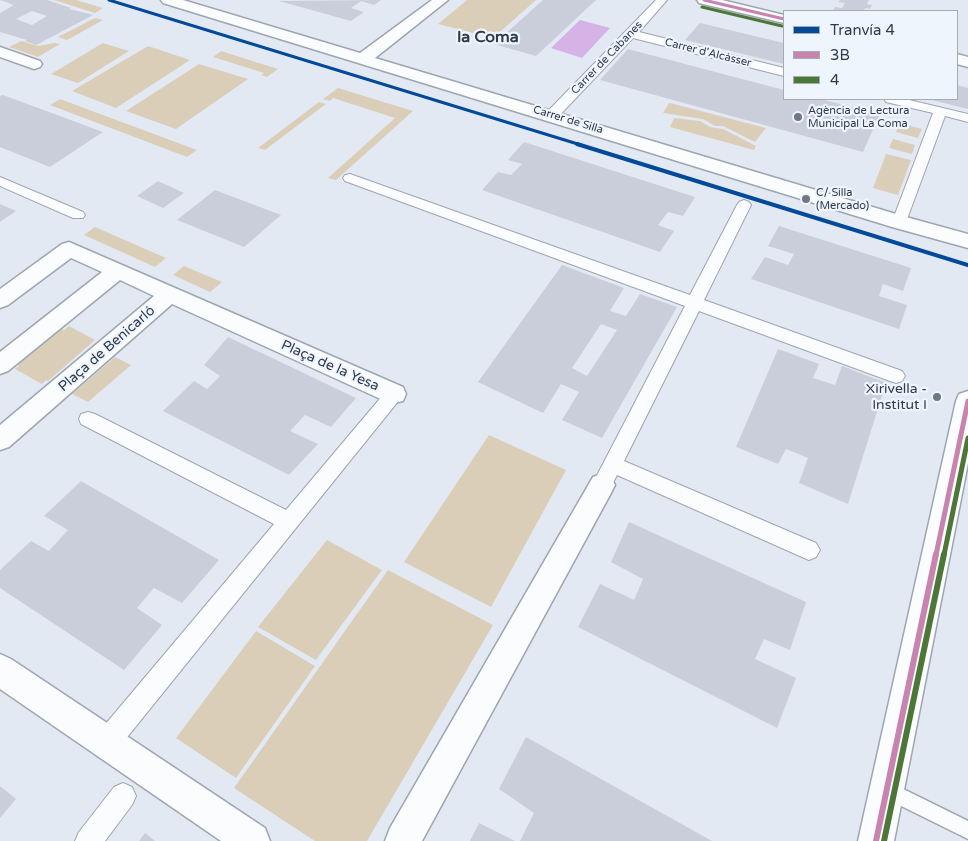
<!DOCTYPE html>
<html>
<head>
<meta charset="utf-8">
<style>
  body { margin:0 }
  #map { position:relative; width:968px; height:841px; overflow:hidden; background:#e2e9f3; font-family:"Varela Round",sans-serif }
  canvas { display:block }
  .legend { position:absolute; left:783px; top:10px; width:175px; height:90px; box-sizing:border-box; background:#eff5fd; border:1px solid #a2abb6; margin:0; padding:6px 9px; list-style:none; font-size:15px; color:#2f3b4b }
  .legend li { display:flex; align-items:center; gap:10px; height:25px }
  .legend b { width:25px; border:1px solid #a2abb6 }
</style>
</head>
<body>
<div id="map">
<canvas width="968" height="841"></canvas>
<ul class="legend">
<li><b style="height:6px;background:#004a99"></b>Tranvía 4</li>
<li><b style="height:6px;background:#c883af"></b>3B</li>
<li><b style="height:6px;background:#4c7737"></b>4</li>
</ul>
</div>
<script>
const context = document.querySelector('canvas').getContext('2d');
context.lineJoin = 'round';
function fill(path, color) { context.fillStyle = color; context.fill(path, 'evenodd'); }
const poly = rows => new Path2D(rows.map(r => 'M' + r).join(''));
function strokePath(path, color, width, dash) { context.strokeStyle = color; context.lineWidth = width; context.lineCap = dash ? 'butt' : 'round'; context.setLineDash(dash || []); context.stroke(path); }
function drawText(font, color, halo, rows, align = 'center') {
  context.font = font + ' "Varela Round",sans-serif'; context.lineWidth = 4.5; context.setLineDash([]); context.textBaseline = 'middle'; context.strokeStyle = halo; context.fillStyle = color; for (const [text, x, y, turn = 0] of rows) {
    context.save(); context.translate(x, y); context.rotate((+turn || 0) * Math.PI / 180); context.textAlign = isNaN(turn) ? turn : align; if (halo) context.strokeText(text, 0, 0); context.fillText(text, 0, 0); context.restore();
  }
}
fill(poly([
  [54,0,76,0,103,8,95,13],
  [467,0,536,0,493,38,438,24],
  [95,18,103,20,67,40,58,37],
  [21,41,38,46,55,43,60,44,38,57,9,47],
  [103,43,129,51,78,83,51,74],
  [148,46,190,60,116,108,72,91],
  [221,51,278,69,267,77,261,75,264,73,213,57],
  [199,64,248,79,176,129,126,111],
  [338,88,413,111,336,180,328,178,395,118,333,98,330,101,323,99],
  [60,99,197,150,187,157,50,105],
  [319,102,326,104,265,150,258,148],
  [669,103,670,103,766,128,755,142,723,126,715,126,703,119,663,113],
  [674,118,700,121,710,127,723,129,756,146,754,150,670,127],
  [899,123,922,129,918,138,896,132],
  [893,139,915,145,912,154,889,148],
  [886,154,911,160,898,195,873,188],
  [95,227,166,258,155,267,84,235],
  [184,266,222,282,210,292,173,275],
  [69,326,95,340,48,381,46,380,42,384,15,369,19,366,17,364,61,329,64,330],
  [115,357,131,365,88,402,72,394],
  [489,435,566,470,491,607,404,562],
  [327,540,382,570,316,660,258,627],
  [388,570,493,625,367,841,315,841,234,788],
  [256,631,315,666,236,778,176,738]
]), '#dbceb9');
fill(poly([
  [580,20,610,28,582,58,551,48]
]), '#d5b3e7');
fill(poly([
  [0,0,47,0,71,8,69,9,93,15,36,45,25,41,27,40,0,32,0,13,14,5],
  [32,11,47,16,32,25,16,19],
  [381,0,374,5,361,1,351,8,364,12,351,21,279,1],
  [543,0,596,0,536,56,494,44],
  [840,0,869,0,867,4,872,5,870,9,865,8,864,11,833,11,835,7,842,8,845,3,838,2],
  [700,23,784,43,784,64,685,40],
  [628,49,784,90,784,99,820,99,880,114,863,152,600,80],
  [957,85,968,88,968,109,928,99,957,99],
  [3,95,103,132,50,167,0,147,0,96],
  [524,142,695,197,683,216,668,212,658,225,674,231,660,252,482,190,498,172,511,175,522,164,508,160],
  [158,181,184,193,163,208,137,196],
  [215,190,281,215,244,247,177,220],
  [0,204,16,211,0,222],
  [779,226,911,268,903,291,883,284,879,296,907,305,899,329,751,279,765,257,788,265,794,254,768,246],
  [562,265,624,288,610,311,626,316,640,294,677,307,602,438,562,420,579,392,561,384,543,413,478,382],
  [601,324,617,330,587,376,572,368],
  [228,337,356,398,331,427,305,415,290,431,318,444,289,475,163,411,194,381,207,389,220,376,204,365],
  [778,349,819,364,813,378,835,385,842,366,886,383,848,504,799,483,808,458,786,449,778,464,736,447],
  [81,481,219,560,182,603,154,588,137,608,162,625,124,670,0,588,0,570,31,541,49,551,68,530,44,516],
  [629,522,806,602,790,650,764,639,755,659,796,678,777,728,578,627,600,584,634,600,643,579,611,562],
  [526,737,712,841,520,841,534,813,499,789],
  [0,786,16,799,0,818],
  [479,823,515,841,470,841],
  [145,833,155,841,139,841]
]), '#cacedb');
const service = poly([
  [887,781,968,821,968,839,881,796,878,790,881,784,887,781]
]);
const pedestrian = poly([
  [656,0,667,0,639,32,784,68,784,76,633,38,557,118,547,118,546,115,547,112,656,0],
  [884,99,905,99,968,114,968,122,945,116,906,222,904,225,899,227,894,225,892,222,933,113,886,102,884,99],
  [350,174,690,295,737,205,739,202,744,200,749,202,751,205,704,300,902,371,905,376,902,381,896,383,890,381,699,311,624,461,816,543,820,550,816,557,809,560,802,557,617,475,609,491,602,493,595,491,592,485,685,306,345,181,343,178,345,175,350,174],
  [0,177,83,212,85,215,83,218,73,218,0,186,0,177],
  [394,387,400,389,403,394,400,399,116,751,107,754,98,751,95,742,98,733,274,524,81,424,79,419,81,414,88,412,95,414,286,510,388,389,394,387],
  [123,783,132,787,136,796,132,805,105,841,75,841,79,832,114,787,123,783]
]);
const minor = poly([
  [161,0,183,0,360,53,432,0,448,0,375,58,906,217,968,234,968,248,892,227,163,3,161,0],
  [697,0,722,0,784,15,784,23,699,3,697,0],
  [0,47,40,61,42,64,40,67,34,69,0,57,0,47],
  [957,54,968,57,968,67,957,64,957,54],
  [69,242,403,387,406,394,403,401,394,403,385,401,172,304,9,447,0,450,0,425,154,296,120,280,8,371,0,374,0,352,102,272,71,258,8,305,0,308,0,289,62,244,69,242],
  [968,391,968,463,894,841,858,841,956,401,959,394,968,391],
  [602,474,611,477,615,485,611,493,422,841,385,841,390,828,593,477,602,474],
  [0,654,11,659,265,828,270,841,221,841,0,689,0,654]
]);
strokePath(service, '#9da5b1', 3);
strokePath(pedestrian, '#9da5b1', 2);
strokePath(minor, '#9da5b1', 3);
fill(service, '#fbfcfd');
fill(pedestrian, '#fbfcfd');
fill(minor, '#fbfcfd');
strokePath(poly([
  [704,0,784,19]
]), '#c883af', 3);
strokePath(poly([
  [936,555,968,401]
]), '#c883af', 5);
strokePath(poly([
  [876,841,936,554]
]), '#c883af', 6);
strokePath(poly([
  [702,7,782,26]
]), '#4c7737', 3);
strokePath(poly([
  [944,555,968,438]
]), '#4c7737', 5);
strokePath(poly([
  [884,841,944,554]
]), '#4c7737', 6);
strokePath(poly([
  [109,0,581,145]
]), '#004a99', 3);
strokePath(poly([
  [577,144,968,265]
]), '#004a99', 4);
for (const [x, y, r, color] of [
  [798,117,5,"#6e7886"],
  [806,199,5,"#6e7886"],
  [937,397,5,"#6e7886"]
]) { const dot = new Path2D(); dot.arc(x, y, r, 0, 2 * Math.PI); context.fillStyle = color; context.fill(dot); strokePath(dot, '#eff5fd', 2); }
drawText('11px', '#2f3b4b', '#eff5fd', [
  ["Carrer d'Alcàsser",708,53,14],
  ["Carrer de Cabanes",607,58,-46],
  ["Carrer de Silla",568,120,17]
]);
drawText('11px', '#2f3b4b', '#eff5fd', [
  ["Agència de Lectura",808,111],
  ["Municipal La Coma",808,124],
  ["C/ Silla",816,193],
  ["(Mercado)",816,206]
], 'left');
drawText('14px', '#2f3b4b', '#eff5fd', [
  ["Plaça de Benicarló",107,349,-41],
  ["Plaça de la Yesa",330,366,24]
]);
drawText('14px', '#2f3b4b', '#eff5fd', [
  ["Xirivella -",927,389],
  ["Institut I",927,405]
], 'right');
drawText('bold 16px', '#2f3b4b', '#eff5fd', [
  ["la Coma",488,38]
]);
</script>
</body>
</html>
